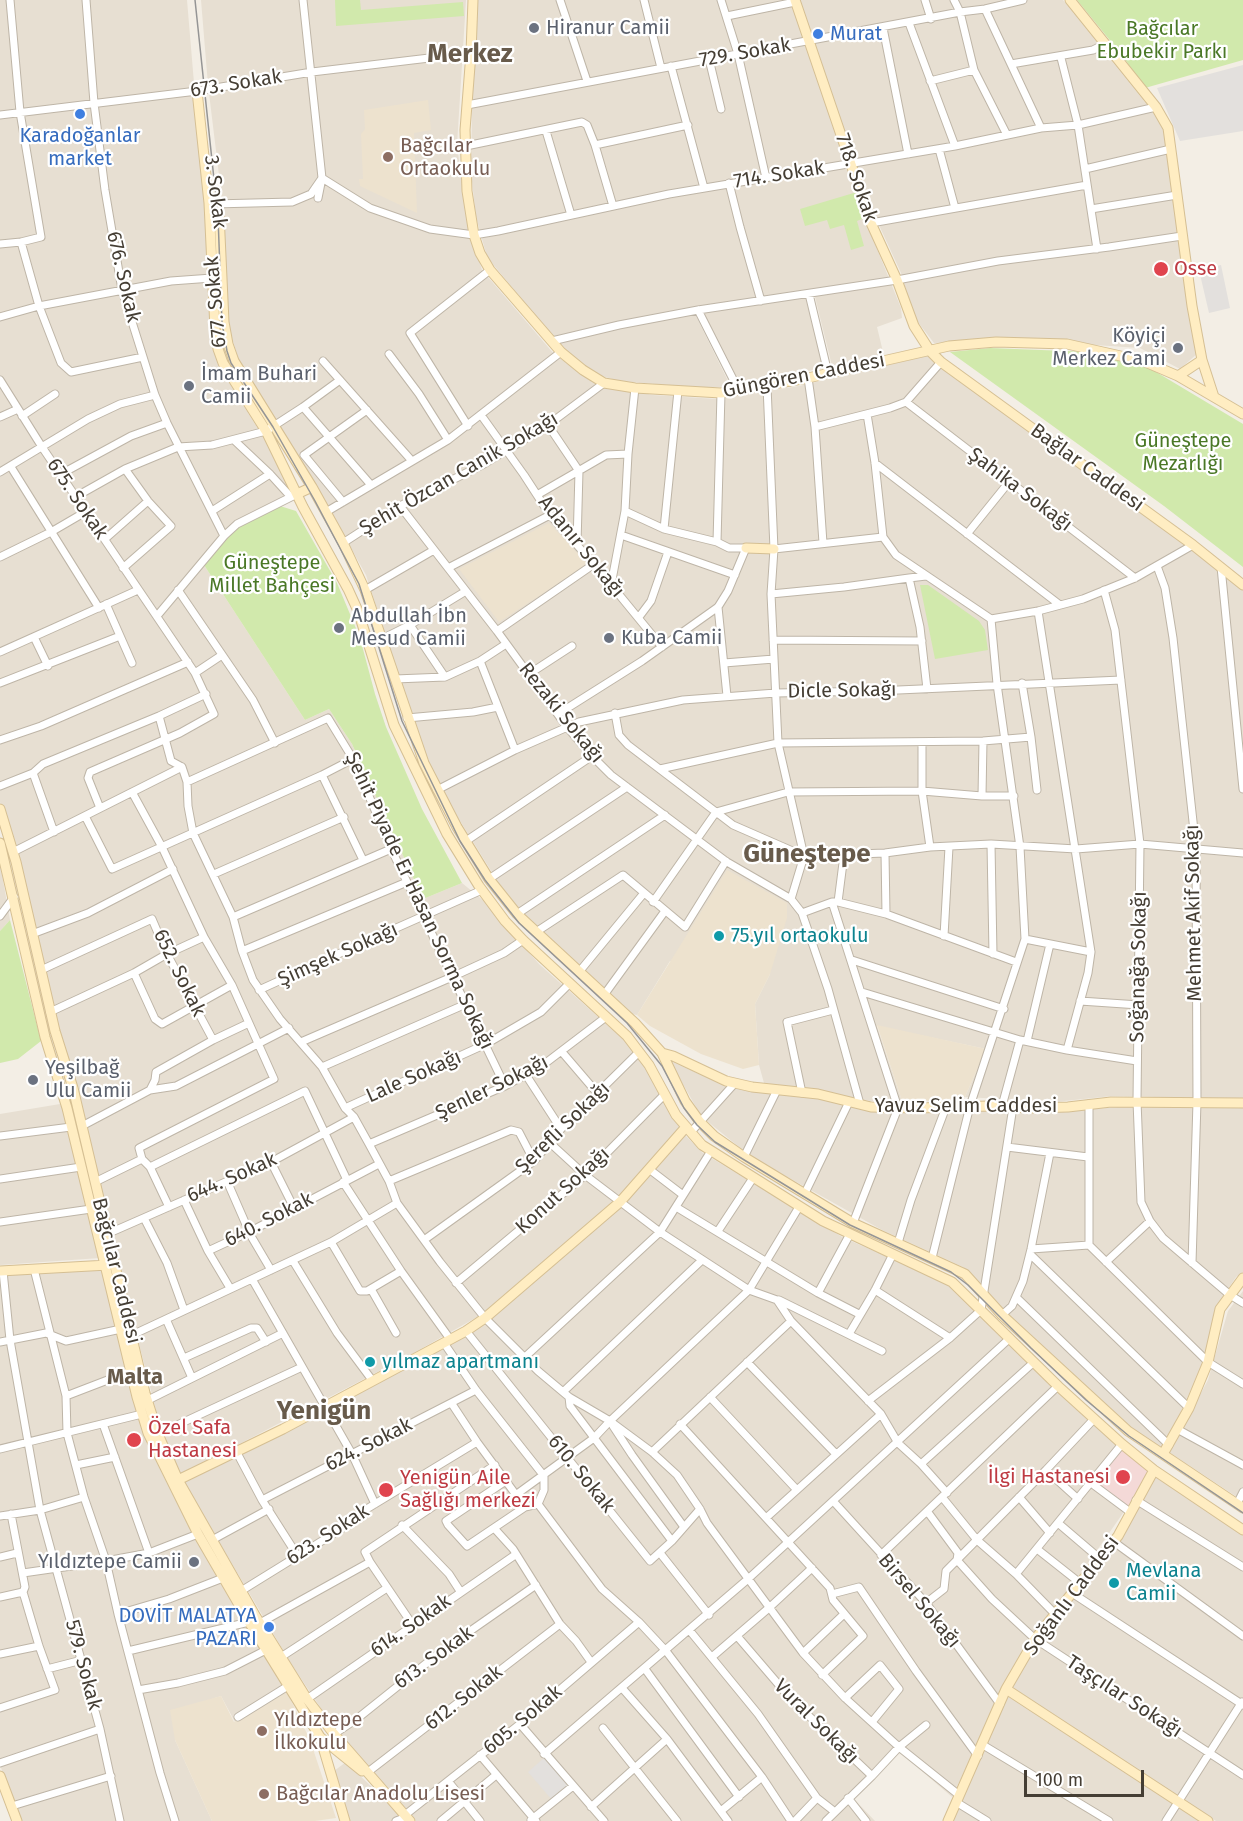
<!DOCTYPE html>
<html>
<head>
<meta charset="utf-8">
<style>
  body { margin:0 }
  #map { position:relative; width:1243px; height:1821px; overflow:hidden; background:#f3eee5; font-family:"Fira Sans",sans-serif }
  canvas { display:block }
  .scale { position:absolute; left:1024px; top:1770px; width:120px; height:27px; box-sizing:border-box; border:3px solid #453e34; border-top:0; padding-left:8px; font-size:18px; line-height:21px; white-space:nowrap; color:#453e34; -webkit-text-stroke:4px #fff; paint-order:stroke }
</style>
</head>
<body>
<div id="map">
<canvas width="1243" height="1821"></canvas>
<div class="scale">100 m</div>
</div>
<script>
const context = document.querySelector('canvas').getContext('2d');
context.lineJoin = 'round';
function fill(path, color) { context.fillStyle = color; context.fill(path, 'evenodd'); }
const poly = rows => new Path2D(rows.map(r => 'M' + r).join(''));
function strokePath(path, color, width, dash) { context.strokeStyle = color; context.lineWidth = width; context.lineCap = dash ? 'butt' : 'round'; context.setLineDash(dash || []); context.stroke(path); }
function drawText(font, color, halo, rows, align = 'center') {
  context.font = font + ' "Fira Sans",sans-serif'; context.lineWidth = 4.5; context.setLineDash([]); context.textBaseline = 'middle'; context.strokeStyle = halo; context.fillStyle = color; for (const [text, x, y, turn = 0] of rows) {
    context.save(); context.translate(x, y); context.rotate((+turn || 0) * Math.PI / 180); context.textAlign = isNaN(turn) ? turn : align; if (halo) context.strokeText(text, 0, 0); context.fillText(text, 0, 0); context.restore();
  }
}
fill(poly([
  [0,0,187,0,204,202,212,330,218,365,270,448,295,500,280,506,204,565,305,720,329,709,352,744,423,899,462,883,484,901,539,964,634,1049,680,1127,621,1196,486,1312,410,1355,180,1475,159,1422,62,1043,16,847,0,802],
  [201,0,466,0,457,145,467,223,482,270,554,354,595,384,653,395,717,399,799,386,931,355,1180,540,1243,590,1243,1099,1112,1096,1055,1102,965,1097,986,1049,877,1026,903,1104,870,1101,764,1083,759,1065,755,1004,770,974,670,961,637,1015,632,1014,529,921,498,882,442,792,416,730,366,575,314,482,239,361,229,328,222,200,208,85],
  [477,0,790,0,873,239,901,308,902,318,877,327,884,356,832,366,815,297,807,299,823,368,738,385,703,312,695,314,731,387,694,387,618,381,599,375,583,365,558,343,487,257,476,217,471,173,472,105],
  [800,0,1063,0,1164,126,1183,275,1198,353,1180,369,1140,348,1020,340,934,343,914,317,901,273,868,201],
  [0,863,10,920,0,931],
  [670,1061,724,1085,833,1101,875,1112,1004,1109,1081,1110,1143,1105,1243,1107,1243,1272,1236,1277,1216,1307,1204,1362,1163,1450,1129,1427,1007,1316,963,1267,882,1230,750,1156,701,1116],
  [60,1104,66,1118,100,1258,0,1265,0,1114],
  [684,1134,703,1153,844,1238,946,1282,996,1332,1122,1449,1096,1481,1128,1506,1072,1586,1027,1642,952,1797,895,1748,853,1798,875,1821,416,1821,332,1725,290,1662,183,1481,460,1339,627,1200],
  [102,1269,141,1422,162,1473,198,1541,286,1690,235,1722,221,1696,209,1700,175,1740,212,1821,21,1821,0,1765,0,1274],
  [1243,1291,1243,1501,1169,1452,1208,1380,1228,1311],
  [1157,1475,1243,1533,1243,1821,1216,1821,1012,1687,1044,1633,1102,1559],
  [1007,1696,1199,1821,953,1821],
  [346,1762,384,1799,405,1821,349,1821,334,1771]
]), '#e7dfd2');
fill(poly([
  [428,100,431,130,414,133,417,213,360,186,359,179,363,179,361,134,365,129,364,110],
  [549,523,588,564,499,622,459,569],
  [727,870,787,903,787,918,770,974,755,1004,759,1065,743,1069,701,1054,650,1026,637,1015],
  [877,1025,986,1049,965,1097,903,1104],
  [286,1690,310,1740,336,1818,315,1821,212,1821,175,1740,170,1710,221,1696,234,1722]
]), '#ede2ce');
fill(poly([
  [1122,1449,1150,1473,1128,1506,1095,1481]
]), '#f4d9d7');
fill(poly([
  [335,0,360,0,361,10,463,2,464,16,336,26],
  [1077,0,1243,0,1243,60,1145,88,1122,55],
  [857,192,864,218,857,221,864,246,851,250,844,225,830,229,827,220,805,226,800,209],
  [990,348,1092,352,1136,360,1243,424,1243,567,1164,506,950,352],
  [280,506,296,511,337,583,360,638,375,694,386,727,422,809,462,883,423,899,352,744,329,709,305,720,204,565,236,528],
  [920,585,928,585,979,621,985,630,988,650,935,659],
  [10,920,41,1041,18,1059,0,1063,0,931]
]), '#d1e9ac');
fill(poly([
  [1243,65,1243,131,1180,141,1157,88],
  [1221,265,1230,308,1209,313,1199,270],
  [545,1757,569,1786,552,1800,528,1772]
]), '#e3e0dd');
const street = poly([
  [86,0,94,103,105,190,122,290,155,395,167,423,224,536],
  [560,0,587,81],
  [644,0,661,68],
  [721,0,738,54,766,178],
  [925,0,931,19],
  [954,0,960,12,974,70,1007,135],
  [985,9,1041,128],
  [727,16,795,2],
  [909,23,955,146],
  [883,28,908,154],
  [1061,58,1078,125,1097,249],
  [709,59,721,109],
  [1011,64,1093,50,1105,44],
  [671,66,704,188],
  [930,81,974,70],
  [467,105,960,12,985,9,1023,0],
  [0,115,197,91,312,72,471,53],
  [546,131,571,215],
  [466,146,582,122,587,125,595,145],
  [939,149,955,208],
  [1085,169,1171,149],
  [729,183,740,227,761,301],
  [318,198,322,178,370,208,430,229,474,235,498,231,669,194,955,146,1041,128,1078,125,1156,107],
  [214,204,292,202,311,194,322,178,303,0],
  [613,206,595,145,688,125],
  [1091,209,1177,195],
  [871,223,1087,185],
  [21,242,39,306,61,363,71,372,143,357],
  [0,244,21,242,41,237,20,112,10,0],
  [809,294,828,373],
  [698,310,739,391],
  [0,317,39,306,171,281,212,278],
  [552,341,619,325,698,310,897,280,998,261,1109,247,1182,236],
  [389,354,419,394,448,440],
  [323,361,412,461],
  [808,378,815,427,823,543],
  [0,380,42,447,195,673,214,714,180,733,90,772,88,778,100,808],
  [767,386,774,549,771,594,778,743,804,856,791,899],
  [906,402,1135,578],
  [303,407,340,380],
  [867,414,875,463,883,537,896,555,991,619],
  [481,415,524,475,550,515,594,564,662,647],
  [22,416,55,394],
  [0,417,18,409],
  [548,425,579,471,577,544],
  [468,426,410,333,490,270],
  [815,427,890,408,906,402,941,362],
  [234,440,270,474,290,496],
  [875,463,1060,605],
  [11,467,99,608],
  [0,472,88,419,120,404,155,395],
  [61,474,131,436,167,423],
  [537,495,606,455,628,454],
  [77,496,125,469,178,447,212,445,266,431,303,407,371,485],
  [343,502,304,455,367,410],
  [400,506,497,631,567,727,592,756,611,775,727,862,791,899,802,913,828,989,860,1104],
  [212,511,270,474],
  [326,512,448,440,561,352],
  [664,529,678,391],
  [967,534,1009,482],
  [621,535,735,575],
  [105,539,148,501],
  [717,542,721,393],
  [343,543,400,506,484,464,548,425,604,383],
  [774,549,883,537],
  [0,557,51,532,87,511],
  [1157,566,1165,588,1173,638,1196,849,1197,1102,1192,1263],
  [1221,567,1243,789],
  [123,568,171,526,148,501,125,469],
  [448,568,550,515],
  [926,576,909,578,920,627,927,689],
  [611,585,625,511,628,454,635,388],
  [178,590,253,700,275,743],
  [365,590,434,550],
  [1104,590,1115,630,1140,844,1137,1101,1141,1202,1150,1221,1163,1238,1230,1295,1243,1303],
  [771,594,844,587,909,578],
  [106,604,132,663],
  [718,607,727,696],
  [1038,611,1091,952,1088,973,1067,1050],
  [157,616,224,536,237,524,297,494],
  [639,617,651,601,668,552],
  [991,619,1038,611,1083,599,1135,578,1193,545],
  [410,625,445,677],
  [497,631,594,564],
  [34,637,48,666],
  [382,639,410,625,466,591],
  [773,640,922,641],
  [0,652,138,590],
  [480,661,515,750],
  [724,663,774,659],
  [195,673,222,655],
  [529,674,572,646],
  [395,679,445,677,480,661,506,644],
  [0,683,120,636],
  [1022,683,1031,737,1037,790],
  [615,713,619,735,628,745,733,825,804,856,885,853,930,847,991,844,1076,849,1140,844,1243,853],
  [558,714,642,661,718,607,728,591,746,548,729,548,717,542,664,529,625,511],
  [159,716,171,761,182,767,187,782,188,806,193,833,233,917,242,951,253,980,280,1019,322,1067,345,1108,354,1117,369,1144,389,1181,397,1203,440,1262,485,1318,538,1371,569,1397,610,1421,652,1452,677,1475,700,1509,707,1523,803,1653,845,1698,899,1747,959,1795],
  [407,718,473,712,498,707],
  [0,740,41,726,188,662],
  [922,742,922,791,930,847],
  [660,769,778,743,983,741,1031,737],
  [33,773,54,832],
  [322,775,363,860],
  [187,782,328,718,353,759,396,859,505,1086],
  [0,786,33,773,43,764,159,716,206,694],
  [437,790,515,750,579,722,683,700,776,693,876,691,1121,680],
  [132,792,162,847,204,937,232,985,274,1079,139,1148,142,1159,150,1167,169,1207],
  [982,796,983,741],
  [85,816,112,869,322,775,353,759],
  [466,841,592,756],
  [991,844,993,954],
  [13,852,182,767],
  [885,853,886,914],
  [214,874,344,817],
  [489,879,627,787],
  [653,902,716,812,788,792,922,791,982,796,1014,796],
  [832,902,898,1108,853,1223],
  [838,902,844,855],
  [802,913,832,902,838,902,886,914,1016,962],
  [517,914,665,815],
  [0,916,14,897],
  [233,917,391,849],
  [536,932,623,875,685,927,726,861],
  [32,934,88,913,173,869],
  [944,936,949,847],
  [1025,939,1091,952],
  [242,951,407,882],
  [852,960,1004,1009],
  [41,970,152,919,167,954,213,1040],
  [579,972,644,893],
  [134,973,155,1019,162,1024,232,985],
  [259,990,358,945,482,890],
  [862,992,1020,1040,1067,1050,1137,1061],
  [604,995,665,911],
  [1080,1001,1139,1005],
  [50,1012,134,973,167,954,204,937],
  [1027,1041,1050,944],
  [301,1042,452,977,504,953,523,940],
  [562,1052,598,1094],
  [322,1067,466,1004],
  [526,1075,561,1129],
  [150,1090,176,1086,289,1028],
  [802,1093,787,1022,833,1010],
  [1089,1104,1089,1245,1208,1362,1243,1384],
  [1002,1106,1020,1040],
  [345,1108,486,1044,541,1012,570,983],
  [82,1126,150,1090,155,1080,156,1072,213,1040,249,1023],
  [691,1132,735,1083],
  [0,1136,71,1127],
  [549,1142,585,1175,660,1232,749,1290,777,1300,791,1321,881,1414,898,1443,921,1464,947,1493],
  [369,1144,505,1086,543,1065,606,1017],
  [1007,1147,1088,1157],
  [744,1157,777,1090],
  [271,1162,294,1208],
  [150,1167,305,1091,347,1180],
  [649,1169,683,1195],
  [0,1179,81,1167],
  [227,1181,251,1236,271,1270],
  [389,1181,511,1130,519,1132,534,1161],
  [95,1182,142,1159],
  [343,1182,401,1271,450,1339],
  [805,1193,849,1102],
  [184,1200,208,1251,249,1232,379,1164],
  [676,1207,818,1293,859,1314],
  [144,1218,167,1263,184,1310],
  [0,1222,91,1209],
  [718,1231,753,1178],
  [107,1234,271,1162,354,1117],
  [424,1240,534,1161,561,1129,639,1052],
  [331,1242,360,1291,367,1291,401,1271],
  [898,1243,911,1200,946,1107],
  [1031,1249,1089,1245],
  [208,1251,230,1288],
  [1030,1254,1189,1408],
  [932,1258,970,1106,1025,939,1020,847,997,684,991,619],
  [293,1261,337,1333,372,1380],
  [1106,1262,1150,1221],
  [34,1269,66,1396,67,1433,84,1497,106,1561,118,1614,160,1773,175,1821],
  [3,1271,10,1340,40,1510,100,1729,120,1821],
  [252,1279,352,1454,375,1504],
  [456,1283,585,1175,665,1094],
  [371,1289,396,1333],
  [875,1290,950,1338],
  [818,1293,850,1234],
  [1017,1298,1169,1445],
  [779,1300,882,1351],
  [1002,1315,1012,1306,1023,1281,1031,1249,1050,1153],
  [166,1319,192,1378],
  [466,1331,650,1561,672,1541,700,1509],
  [849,1334,875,1290,893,1254],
  [132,1335,331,1242,397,1203],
  [0,1342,46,1333,66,1341,121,1329],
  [444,1343,476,1390,544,1476,544,1490,538,1504],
  [525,1357,660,1232,711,1151],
  [184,1358,251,1328,257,1328,266,1342],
  [747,1362,836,1454],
  [563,1392,702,1260],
  [66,1396,131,1371],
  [569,1397,570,1406,672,1541],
  [710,1397,797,1490],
  [148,1400,283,1333],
  [868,1401,950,1338,981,1310,1013,1107],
  [452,1404,477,1442,525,1507],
  [103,1424,149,1553],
  [680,1424,830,1588,833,1600,863,1636,822,1675],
  [613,1426,632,1455,684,1527],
  [1177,1429,1243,1465],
  [158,1434,302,1367],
  [0,1449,142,1414],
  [236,1451,262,1500,297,1555],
  [652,1452,791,1321],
  [921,1464,1034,1362],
  [76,1465,115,1457],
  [1046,1470,1078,1499],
  [507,1480,446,1521,448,1525,467,1546,525,1507,538,1504,602,1589,639,1622,666,1651,762,1777,791,1821],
  [1091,1483,1130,1512],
  [517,1494,594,1438,610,1421,749,1290,799,1207],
  [942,1497,977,1540,1016,1574,1055,1614],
  [1019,1497,1050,1533],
  [262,1500,476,1390],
  [1136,1500,1243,1567],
  [834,1502,926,1603,1000,1704],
  [1237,1504,1243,1492],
  [927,1511,958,1553,957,1560,992,1599,1035,1639,1243,1775],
  [0,1516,40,1510,84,1497],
  [766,1518,881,1414],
  [1058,1523,1099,1558],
  [402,1525,449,1574,460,1591],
  [494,1528,513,1549,560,1624,576,1641,591,1662],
  [212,1540,269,1509],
  [1114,1542,1243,1636],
  [1037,1549,1080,1583],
  [660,1553,709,1615],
  [881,1555,1058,1386],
  [0,1557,17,1553],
  [23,1573,106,1561,149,1553,198,1534],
  [1016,1574,1122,1444],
  [241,1591,346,1526,360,1513,477,1442],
  [1072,1593,1243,1705],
  [832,1594,859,1587,916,1671,978,1756],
  [0,1597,23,1592],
  [926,1603,944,1589,946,1571,1046,1470,1094,1419],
  [118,1614,169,1599,223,1578],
  [260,1623,370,1562],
  [412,1624,370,1562,365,1552,495,1465],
  [690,1631,758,1714,817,1798,835,1812],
  [737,1636,791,1699,872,1776,899,1747,926,1725],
  [128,1651,249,1622],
  [803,1653,844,1614],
  [0,1654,39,1646],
  [281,1657,387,1588],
  [712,1657,770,1607,812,1568],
  [47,1669,82,1660],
  [645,1669,739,1797],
  [622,1688,667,1739,728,1821],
  [138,1690,178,1683,225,1671,266,1650],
  [845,1698,880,1665,899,1689,872,1722],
  [307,1699,515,1555],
  [0,1708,55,1690,39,1646,23,1592,25,1587,11,1514],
  [238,1717,288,1686],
  [520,1724,604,1821],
  [603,1728,677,1821],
  [334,1734,358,1718,443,1650,536,1585],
  [983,1745,1109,1821],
  [544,1754,748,1579,1010,1338],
  [480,1755,536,1821],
  [0,1763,100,1729],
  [368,1772,560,1624],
  [448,1781,480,1821],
  [848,1798,866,1821],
  [956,1802,987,1821],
  [12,1806,111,1776],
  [591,1807,667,1739],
  [721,1811,762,1777],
  [405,1815,520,1724,639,1622],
  [531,1820,573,1786],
  [396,1821,407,1817],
  [441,1821,496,1775],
  [795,1821,817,1798],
  [826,1821,872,1776],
  [1166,1821,1242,1702]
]);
const secondary = poly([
  [473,0,471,53,465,130,467,191,474,235,480,253,490,270,561,352,583,370,604,383,635,388,721,393,808,378,949,346,996,342,1067,344,1143,361,1178,376,1243,414],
  [795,0,871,223,897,280,914,326,930,351,941,362,1193,545,1243,585],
  [1070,0,1156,107,1168,128,1192,306,1202,360,1214,397],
  [197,91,209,203,215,329,218,349,223,363,266,431,303,507,348,589,358,611,394,725,447,834,479,886,505,921,523,940,627,1036,649,1065,676,1115,702,1145,823,1221,952,1282,1058,1386,1122,1444,1154,1470,1243,1530],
  [213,190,215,202,219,213,224,322,228,344,234,361,312,487],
  [1178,376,1202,360],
  [297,494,312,487,343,543,365,590,424,763,457,827,489,879,517,914,635,1023,662,1053,685,1101,700,1122,714,1136,744,1157,853,1223,965,1274,1002,1315,1128,1431,1243,1508],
  [746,548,774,549],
  [0,809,16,862,55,1031,73,1088,145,1393,158,1434,178,1480,256,1617,307,1699,334,1734,410,1821],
  [0,843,45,1037,67,1108,137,1397,148,1433,198,1534,249,1622,320,1737,362,1771],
  [662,1053,673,1056,726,1081,752,1087,818,1094,871,1107,918,1108,988,1106,1032,1108,1068,1107,1111,1102,1243,1103],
  [0,1271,108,1265],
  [1163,1454,1189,1408,1208,1362,1220,1309,1243,1278],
  [178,1480,283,1429,466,1331,485,1318,620,1202,686,1127],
  [1006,1689,1208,1821],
  [320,1737,345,1821],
  [0,1776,17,1821],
  [948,1821,1006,1689,1035,1639,1118,1536,1154,1470]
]);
strokePath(street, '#beb5a7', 9);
strokePath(secondary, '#d5bf93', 11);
strokePath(street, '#fff', 7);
strokePath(secondary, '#ffedc2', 9);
strokePath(poly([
  [195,0,218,217,222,323,227,351,231,363,273,427,315,501,359,584,402,721,460,841,485,880,519,923,627,1023,662,1066,684,1108,697,1125,715,1142,850,1225,951,1272,968,1285,1031,1348,1086,1400,1129,1436,1243,1513]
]), '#959595', 1.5);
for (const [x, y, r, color] of [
  [534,28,6,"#6b7280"],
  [818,34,6,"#3f7fe0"],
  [80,114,6,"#3f7fe0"],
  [388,157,6,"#8d6e63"],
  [1161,269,8,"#e0444e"],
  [1178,348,6,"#6b7280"],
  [189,386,6,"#6b7280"],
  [339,628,6,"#6b7280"],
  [609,638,6,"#6b7280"],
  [719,936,6,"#0f9aa8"],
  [33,1080,6,"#6b7280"],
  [370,1362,6,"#0f9aa8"],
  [134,1440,8,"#e0444e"],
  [1123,1477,8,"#e0444e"],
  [386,1490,8,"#e0444e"],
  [194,1562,6,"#6b7280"],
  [1114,1583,6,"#0f9aa8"],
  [269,1627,6,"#3f7fe0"],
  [262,1731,6,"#8d6e63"],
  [264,1794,6,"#8d6e63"]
]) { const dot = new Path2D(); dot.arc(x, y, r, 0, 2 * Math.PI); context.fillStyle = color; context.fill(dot); strokePath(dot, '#fff', 2); }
drawText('20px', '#5b616d', '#fff', [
  ["Hiranur Camii",546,28],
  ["Köyiçi",1166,336,"right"],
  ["Merkez Cami",1166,359,"right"],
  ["İmam Buhari",201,374],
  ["Camii",201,397],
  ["Abdullah İbn",351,616],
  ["Mesud Camii",351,639],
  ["Kuba Camii",621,638],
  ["Yeşilbağ",45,1068],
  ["Ulu Camii",45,1091],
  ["Yıldıztepe Camii",182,1562,"right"]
], 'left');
drawText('20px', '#4a7826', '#fff', [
  ["Bağcılar",1162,29],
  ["Ebubekir Parkı",1162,52],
  ["Güneştepe",1183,441],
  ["Mezarlığı",1183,464],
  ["Güneştepe",272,563],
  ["Millet Bahçesi",272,586]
]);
drawText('20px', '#366cbe', '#fff', [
  ["Murat",830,34],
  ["Karadoğanlar",80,136,"center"],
  ["market",80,159,"center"],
  ["DOVİT MALATYA",257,1616,"right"],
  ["PAZARI",257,1639,"right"]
], 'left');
drawText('20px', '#453e34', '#fff', [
  ["729. Sokak",745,53,-10],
  ["673. Sokak",236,84,-9],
  ["714. Sokak",779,175,-9],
  ["718. Sokak",856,178,71],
  ["3. Sokak",215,192,83],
  ["676. Sokak",123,277,77],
  ["677. Sokak",216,302,-95],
  ["Güngören Caddesi",804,376,-11],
  ["Bağlar Caddesi",1087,468,36],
  ["Şehit Özcan Canik Sokağı",459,474,-30],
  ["Şahika Sokağı",1020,490,37],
  ["675. Sokak",77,499,56],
  ["Adanır Sokağı",581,547,51],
  ["Dicle Sokağı",842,691,-1],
  ["Rezaki Sokağı",561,713,51],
  ["Şehit Piyade Er Hasan Sorma Sokağı",419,901,65],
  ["Mehmet Akif Sokağı",1194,913,-91],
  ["Şimşek Sokağı",338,955,-24],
  ["Soğanağa Sokağı",1139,967,-89],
  ["652. Sokak",179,973,64],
  ["Lale Sokağı",414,1077,-24],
  ["Şenler Sokağı",492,1088,-26],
  ["Yavuz Selim Caddesi",966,1106],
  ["Şerefli Sokağı",563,1128,-44],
  ["644. Sokak",232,1178,-24],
  ["Konut Sokağı",563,1191,-42],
  ["640. Sokak",269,1220,-27],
  ["Bağcılar Caddesi",116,1271,76],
  ["624. Sokak",369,1445,-27],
  ["610. Sokak",581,1474,51],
  ["623. Sokak",328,1535,-33],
  ["Soğanlı Caddesi",1072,1596,-53],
  ["Birsel Sokağı",919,1601,50],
  ["614. Sokak",411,1626,-35],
  ["613. Sokak",434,1658,-36],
  ["579. Sokak",83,1665,75],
  ["Taşçılar Sokağı",1124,1697,33],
  ["612. Sokak",464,1698,-38],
  ["605. Sokak",523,1720,-40],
  ["Vural Sokağı",816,1722,45]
]);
drawText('20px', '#785e54', '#fff', [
  ["Bağcılar",400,146],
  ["Ortaokulu",400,169],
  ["Yıldıztepe",274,1720],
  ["İlkokulu",274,1743],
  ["Bağcılar Anadolu Lisesi",276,1794]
], 'left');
drawText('20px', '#be3a42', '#fff', [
  ["Osse",1174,269],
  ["Özel Safa",148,1428],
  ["Hastanesi",148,1451],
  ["İlgi Hastanesi",1110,1477,"right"],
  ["Yenigün Aile",400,1478],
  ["Sağlığı merkezi",400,1501]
], 'left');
drawText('20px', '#0d838f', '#fff', [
  ["75.yıl ortaokulu",731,936],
  ["yılmaz apartmanı",382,1362],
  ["Mevlana",1126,1571],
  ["Camii",1126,1594]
], 'left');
drawText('bold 22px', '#685b4b', '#fff', [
  ["Malta",135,1378]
]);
drawText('bold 26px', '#685b4b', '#fff', [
  ["Merkez",470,55],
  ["Güneştepe",807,855],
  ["Yenigün",324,1412]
]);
</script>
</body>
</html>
